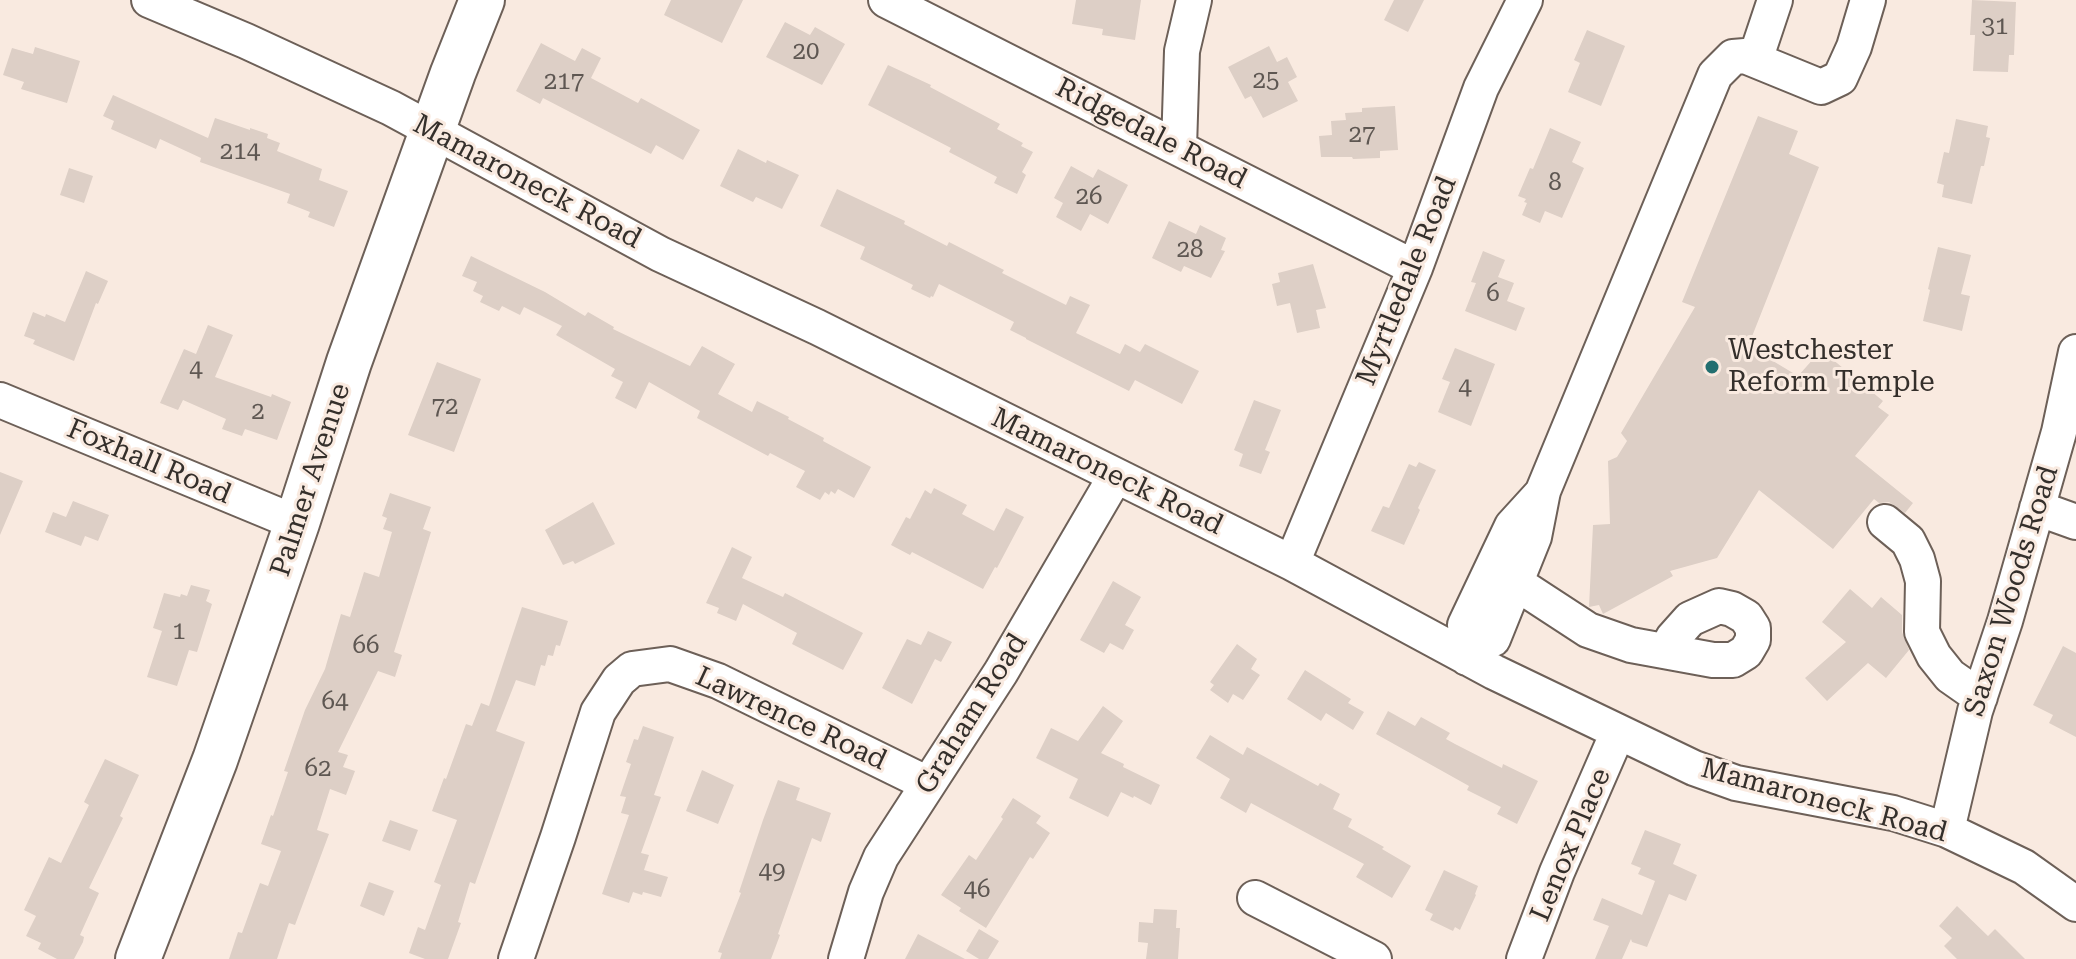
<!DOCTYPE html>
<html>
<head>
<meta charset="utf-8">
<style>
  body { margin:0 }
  canvas { display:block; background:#f9eae0 }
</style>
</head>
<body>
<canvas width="2076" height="959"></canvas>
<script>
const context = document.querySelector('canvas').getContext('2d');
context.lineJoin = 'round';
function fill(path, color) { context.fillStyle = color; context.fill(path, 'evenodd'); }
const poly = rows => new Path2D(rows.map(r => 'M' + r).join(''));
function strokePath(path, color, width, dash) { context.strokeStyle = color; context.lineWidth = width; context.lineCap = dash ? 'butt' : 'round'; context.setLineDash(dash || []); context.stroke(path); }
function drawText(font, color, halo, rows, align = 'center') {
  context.font = font + ' "Roboto Serif",serif'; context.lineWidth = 6; context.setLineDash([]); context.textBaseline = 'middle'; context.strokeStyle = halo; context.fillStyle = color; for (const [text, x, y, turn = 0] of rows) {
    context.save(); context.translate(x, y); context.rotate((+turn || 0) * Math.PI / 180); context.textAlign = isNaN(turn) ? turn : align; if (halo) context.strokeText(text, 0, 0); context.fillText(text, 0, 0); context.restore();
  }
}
fill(poly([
  [671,0,743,0,722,43,664,15],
  [1076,0,1141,0,1135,40,1102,35,1103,29,1072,24],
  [1394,0,1424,0,1408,32,1384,20],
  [1972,0,2016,2,2014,55,2009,55,2008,72,1973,71,1975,35,1970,35],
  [785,22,810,35,815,27,845,44,822,85,766,57],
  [1587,30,1625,46,1601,106,1568,92,1580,63,1574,60],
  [541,43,575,61,582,48,601,58,591,78,638,103,641,98,700,130,683,160,656,145,651,154,543,98,540,104,516,91],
  [1269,46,1277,62,1287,57,1297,77,1288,82,1298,101,1263,118,1251,96,1245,99,1228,67],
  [35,47,80,61,67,103,21,89,24,82,3,75,12,48,33,54],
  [888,65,931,85,930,87,1000,124,997,129,1023,143,1021,146,1033,152,1022,172,1026,175,1017,194,994,183,997,177,949,152,951,148,868,105],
  [113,95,208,138,215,118,250,130,250,128,268,134,267,138,280,143,277,151,322,169,319,180,348,191,334,227,308,217,310,212,287,203,290,194,200,162,201,158,160,139,156,149,111,129,114,121,103,116],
  [1395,106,1398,150,1380,151,1380,158,1353,159,1352,157,1321,157,1319,136,1332,135,1331,121,1346,120,1345,113,1362,112,1362,108],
  [1758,116,1798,131,1789,154,1819,167,1751,339,1758,352,1798,376,1815,357,1821,362,1826,354,1883,401,1878,407,1889,415,1855,456,1913,503,1905,513,1889,502,1879,503,1874,499,1833,549,1759,490,1717,558,1670,571,1673,576,1603,614,1599,605,1589,607,1593,525,1610,524,1608,461,1617,457,1627,441,1621,433,1695,307,1682,302],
  [1956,119,1988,126,1986,137,1990,138,1984,166,1981,166,1972,204,1942,197,1944,185,1937,183,1944,152,1949,153],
  [1550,128,1581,142,1572,162,1584,168,1562,218,1545,211,1540,223,1522,215,1527,203,1524,202,1526,199,1518,196,1530,168,1533,169],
  [738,149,766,163,767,160,799,175,782,209,756,197,753,202,720,186],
  [1071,166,1093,178,1098,169,1128,185,1108,224,1090,214,1081,231,1056,217,1063,203,1054,198],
  [69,168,93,176,84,203,60,195],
  [837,189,905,221,904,224,947,246,949,242,1004,270,1002,273,1066,305,1070,296,1090,305,1076,333,1120,354,1125,344,1140,352,1145,344,1199,371,1182,404,1135,380,1129,391,1026,339,1026,338,1010,330,1014,322,939,284,933,297,931,296,930,298,911,289,913,285,907,282,860,259,865,247,820,226],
  [1169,221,1196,234,1200,225,1226,238,1221,250,1225,251,1211,278,1184,266,1181,272,1152,258],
  [1938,247,1971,255,1961,294,1970,296,1962,331,1923,321,1930,290,1928,289],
  [1483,251,1505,260,1498,277,1514,283,1507,301,1525,308,1516,331,1465,311,1476,283,1471,282],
  [471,256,545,292,585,316,588,312,614,327,613,329,690,366,702,346,735,364,718,394,752,412,757,401,789,417,788,419,824,438,823,441,871,467,854,498,838,489,835,494,831,491,829,495,825,492,820,500,796,487,805,471,770,453,768,456,697,418,700,411,649,382,636,409,615,398,623,382,611,376,615,369,556,335,562,326,524,307,520,315,502,306,499,311,480,302,483,296,473,291,477,282,462,276],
  [1313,264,1326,308,1316,310,1320,328,1297,333,1290,303,1277,306,1272,284,1280,282,1278,273],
  [86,271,108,281,98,304,96,303,74,361,33,344,35,340,24,336,33,312,45,317,46,314,65,322],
  [208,325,233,335,215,377,271,397,272,394,291,402,277,440,245,429,242,436,222,429,226,419,183,400,178,410,160,403,184,349,196,354],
  [1455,348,1495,364,1471,426,1438,412,1450,382,1442,379],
  [437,362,481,379,454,452,408,435],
  [1254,400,1281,410,1265,450,1270,452,1261,474,1239,466,1243,454,1234,450],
  [1419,462,1436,470,1418,508,1420,510,1404,545,1371,531,1383,506,1389,508,1409,464,1416,467],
  [0,472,23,481,0,535],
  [934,488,967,505,962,514,994,531,1006,508,1024,517,997,568,995,567,983,589,912,552,910,555,891,545,906,517,910,519,925,490,931,494],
  [390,493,431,507,423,529,431,532,394,652,402,655,395,677,378,671,338,752,348,755,343,767,355,771,346,795,330,789,317,830,329,834,295,925,289,923,277,959,229,959,238,932,242,933,260,883,268,886,281,851,261,844,271,815,273,816,288,772,284,771,305,710,325,669,341,614,350,617,364,572,379,577,392,532,383,529,387,518,382,516],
  [73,501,109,515,98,541,85,536,81,546,45,532,53,512,66,517],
  [593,502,615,544,575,564,573,561,563,565,545,530],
  [732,547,752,557,742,578,783,597,785,593,863,633,843,670,792,644,797,633,743,604,736,621,717,613,719,608,706,603],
  [1113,581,1141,597,1125,625,1134,630,1123,650,1110,643,1104,653,1080,640],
  [191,585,210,590,206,601,212,604,197,652,189,650,177,686,147,677,162,631,153,628,164,593,180,597,181,594,187,596],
  [1850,589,1872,608,1881,597,1902,615,1902,632,1909,650,1886,678,1868,663,1827,701,1805,678,1846,642,1822,622],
  [522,607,568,621,560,646,556,645,553,656,548,655,545,666,541,665,535,686,516,680,496,731,525,742,475,884,470,882,458,922,461,923,448,959,425,959,409,953,418,927,425,930,441,885,434,882,457,820,432,811,444,778,446,779,466,724,472,726,481,703,489,706],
  [928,631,952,642,941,662,935,659,912,704,882,688,907,639,921,645],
  [1237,644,1257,659,1251,669,1260,675,1243,700,1233,694,1228,703,1210,690,1214,685,1210,682],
  [2063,646,2076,653,2076,737,2049,723,2053,715,2033,705],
  [1305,670,1351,699,1348,703,1364,712,1353,730,1326,713,1321,721,1287,699],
  [1103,706,1123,721,1101,753,1124,764,1123,767,1160,785,1151,805,1134,796,1133,798,1121,792,1108,817,1069,798,1078,779,1036,758,1051,728,1078,741],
  [1388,711,1415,726,1421,717,1450,733,1446,739,1455,744,1502,768,1503,764,1538,781,1517,824,1497,814,1501,807,1467,790,1469,786,1376,734],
  [643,726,674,737,654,795,661,797,641,853,649,855,644,870,668,877,661,897,643,892,642,895,633,892,629,903,602,894,629,815,621,813,626,797,620,796,631,764,626,762,634,739,638,740],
  [1210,735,1243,755,1247,747,1318,786,1320,783,1340,794,1333,809,1352,819,1348,827,1384,847,1382,849,1411,866,1392,898,1356,877,1364,864,1251,803,1246,813,1220,798,1230,779,1196,758],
  [105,759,139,775,120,816,123,818,89,888,99,893,80,935,84,937,83,942,74,959,57,959,38,949,41,943,26,936,36,916,24,910,49,857,61,863,89,805,84,802],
  [702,770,734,785,718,824,686,811],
  [778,780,800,788,796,800,831,813,821,842,812,838,778,934,780,935,771,959,720,959,722,953,718,952,741,893,739,892,763,820],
  [1013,798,1041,816,1036,823,1050,833,1033,859,1030,857,986,928,959,911,961,908,941,895,969,855,976,860,1003,819,1001,817],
  [390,820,418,830,410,851,382,841],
  [1645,830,1681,844,1673,864,1697,875,1686,901,1669,894,1647,947,1632,942,1631,939,1622,959,1595,959,1609,926,1593,920,1602,898,1642,915,1655,881,1638,874,1641,868,1631,864],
  [1444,870,1478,886,1475,894,1476,895,1460,930,1455,927,1453,931,1430,920,1433,914,1425,910],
  [369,882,394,891,384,916,360,906],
  [1957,906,1988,936,1995,929,2025,959,1957,959,1944,946,1952,938,1939,926],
  [1154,909,1177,910,1176,928,1180,928,1178,959,1146,959,1148,943,1138,942,1139,922,1153,923],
  [979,929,999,941,988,959,979,959,966,951],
  [918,934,965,959,905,959]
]), '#ddcfc6');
const minor = poly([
  [149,0,246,41,391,108,660,254,817,327,1292,563,1494,672,1694,768,1736,783,1893,813,1947,830,2024,867,2076,904],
  [886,0,1415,268],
  [1755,60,1775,0],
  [1179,148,1182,51,1194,0],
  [0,400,297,523],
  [2037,508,2076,522],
  [1885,522,1908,541,1917,559,1923,581,1922,632,1934,656,1950,676,1980,697],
  [1292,563,1415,268,1481,88,1525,0],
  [1516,583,1588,630,1631,645,1713,660,1733,660,1746,652,1753,640,1753,628,1746,617,1732,609,1719,606,1690,619,1673,638,1666,651],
  [1473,641,1493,639,1534,537,1543,491,1715,75,1733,57,1745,56,1821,87,1840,78,1854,47,1868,0],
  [1467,658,1473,641,1465,625,1512,526,1543,492],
  [1947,830,1975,711,2005,621,2059,432,2076,352],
  [1255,898,1374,959],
  [516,959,558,837,598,712,619,680,632,669,670,664,718,681,928,784],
  [846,959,866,892,881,857,1001,672,1115,477],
  [1524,959,1557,872,1618,732]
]);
const major = poly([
  [138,959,215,760,297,523,349,362,453,73,482,0]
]);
strokePath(minor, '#6d6058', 38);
strokePath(major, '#6d6058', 48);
strokePath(minor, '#fff', 34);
strokePath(major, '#fff', 44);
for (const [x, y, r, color] of [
  [1712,367,8,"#236f70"]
]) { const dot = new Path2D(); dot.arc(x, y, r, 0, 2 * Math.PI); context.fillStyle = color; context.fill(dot); strokePath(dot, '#f9eae0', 3); }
drawText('24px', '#5e5752', null, [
  ["31",1995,27],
  ["20",806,52],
  ["25",1266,81],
  ["217",564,82],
  ["27",1362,135],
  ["214",240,152],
  ["8",1555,183],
  ["26",1089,197],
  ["28",1190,250],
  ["6",1493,294],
  ["4",196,370],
  ["4",1465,388],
  ["72",445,407],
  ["2",258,412],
  ["1",179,632],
  ["66",366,646],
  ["64",335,702],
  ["62",318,769],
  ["49",772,872],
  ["46",977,890]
]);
drawText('28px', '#342f2b', '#f9eae0', [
  ["Ridgedale Road",1151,134,27],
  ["Mamaroneck Road",527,182,28],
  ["Myrtledale Road",1407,281,-68],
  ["Foxhall Road",149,462,23],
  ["Mamaroneck Road",1107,472,26],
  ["Palmer Avenue",311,480,-72],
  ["Saxon Woods Road",2012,591,-73],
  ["Graham Road",972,714,-58],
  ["Lawrence Road",791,719,25],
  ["Mamaroneck Road",1824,801,15],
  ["Lenox Place",1571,845,-67]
]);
drawText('28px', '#342f2b', '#f9eae0', [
  ["Westchester",1728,351],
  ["Reform Temple",1728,383]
], 'left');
</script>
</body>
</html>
